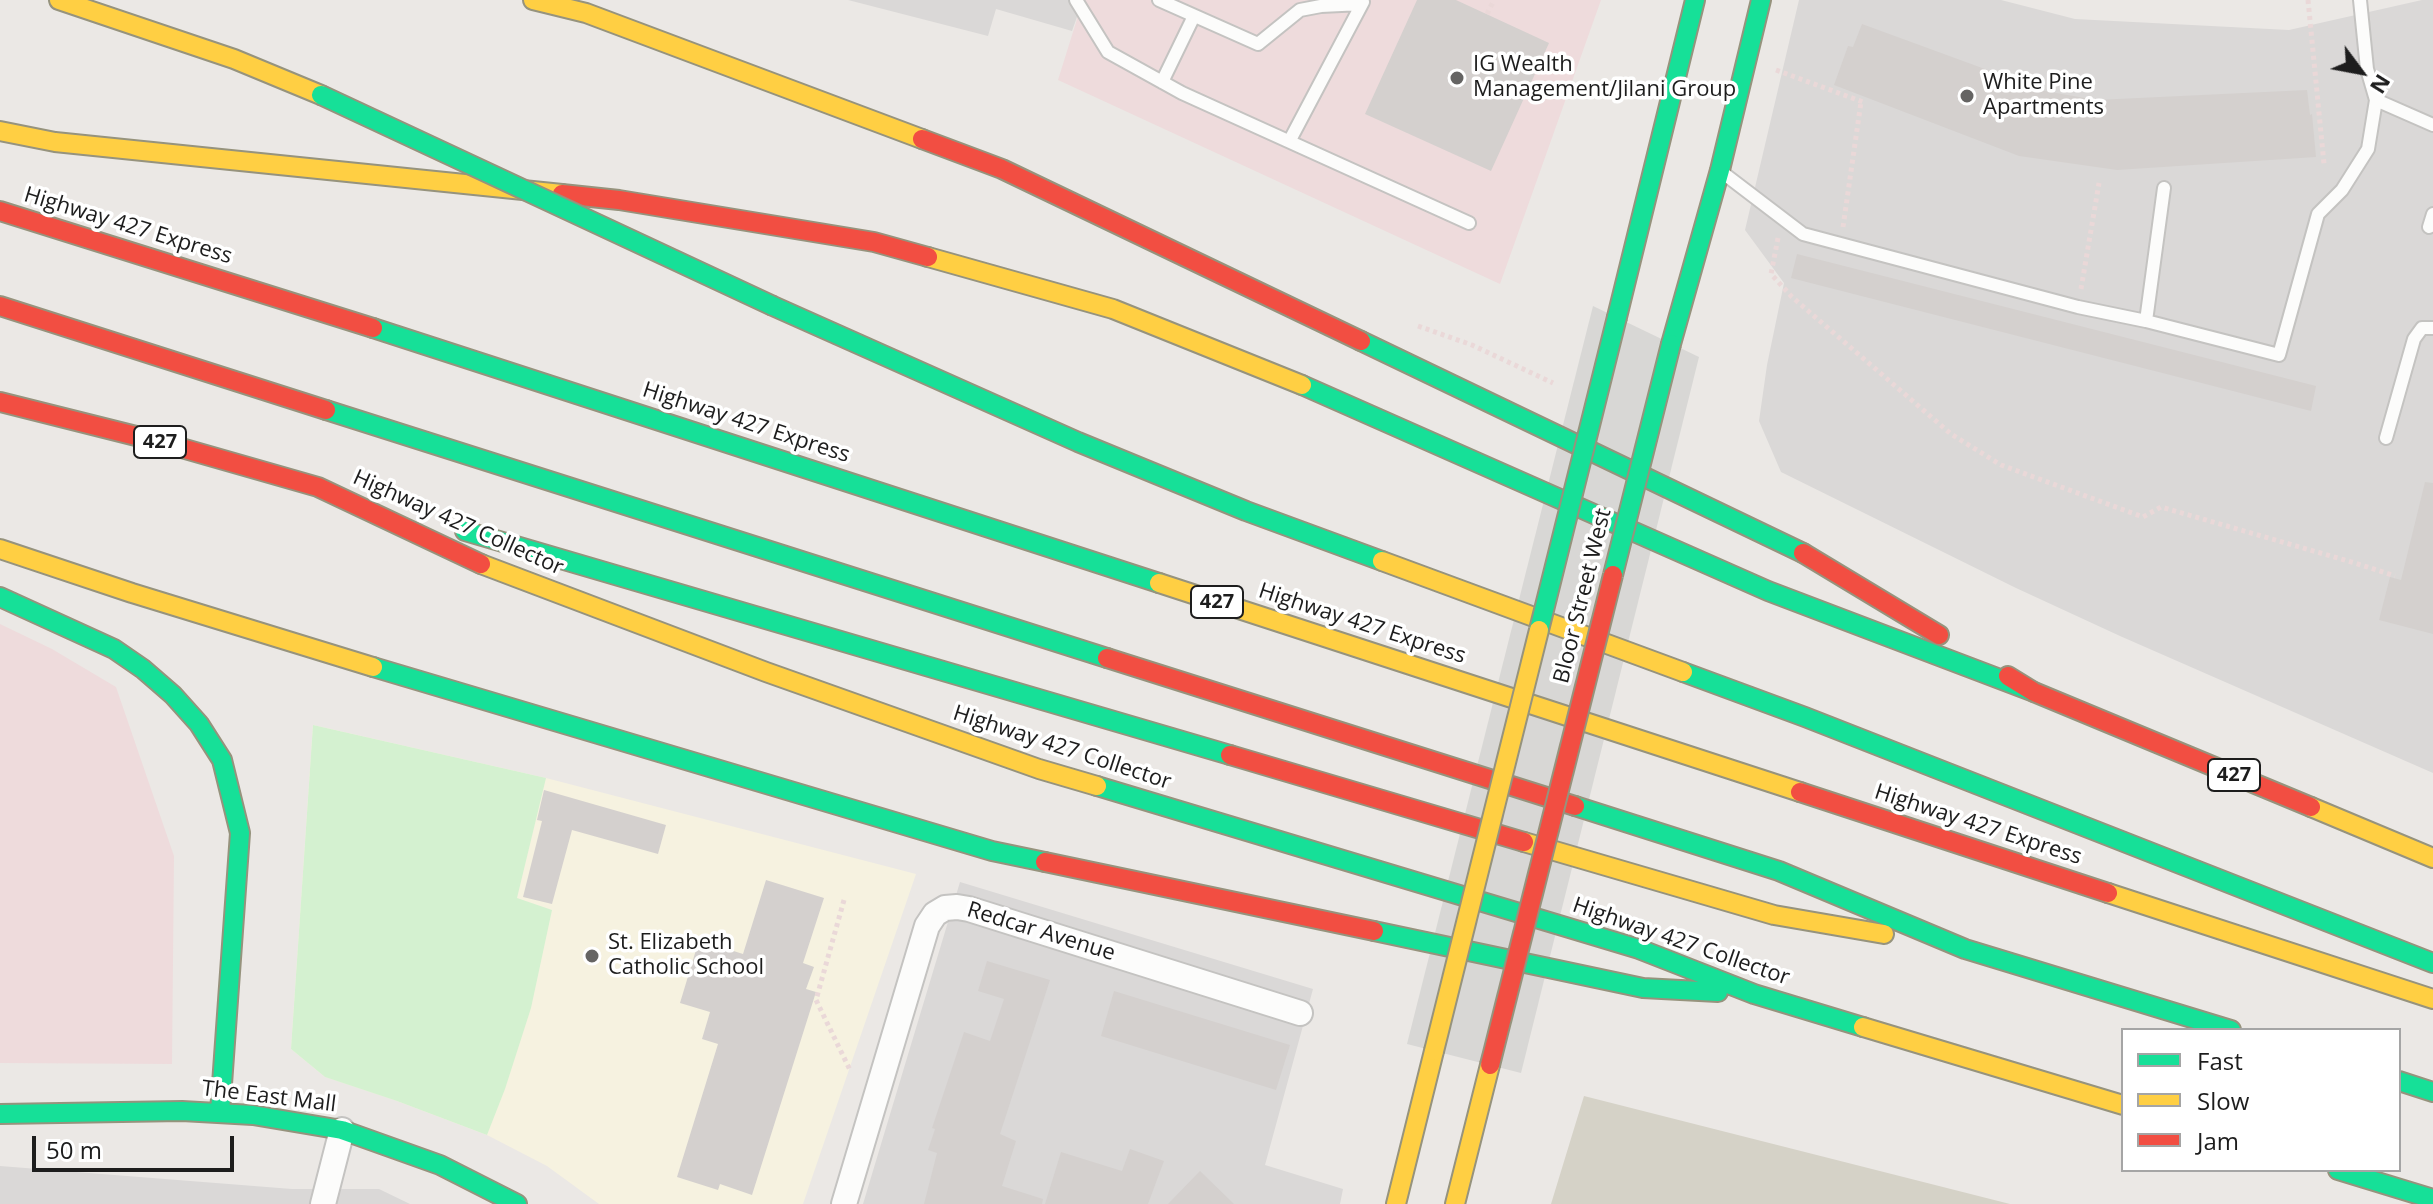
<!DOCTYPE html>
<html>
<head>
<meta charset="utf-8">
<style>
  body { margin:0 }
  #map { position:relative; width:2433px; height:1204px; overflow:hidden; background:#ebe8e5; font-family:"Open Sans",sans-serif }
  canvas { display:block }
  .legend { position:absolute; left:2121px; top:1028px; width:280px; height:144px; box-sizing:border-box; background:#fff; border:2px solid #a5a5a5; margin:0; padding:10px 14px; list-style:none; font-size:24px; color:#1d1d1d }
  .legend li { display:flex; align-items:center; gap:16px; height:40px }
  .legend b { width:40px; border:2px solid #a5a5a5 }
  .north { position:absolute; left:2321px; top:32px; width:80px; height:80px; -webkit-text-stroke:6px #fff; paint-order:stroke; rotate:122deg; font-size:22px; font-weight:700; line-height:32px; text-align:center; color:#1d1d1d }
  .north::after { content:''; display:block; margin:auto; width:28px; height:36px; background:#1d1d1d; clip-path:polygon(50% 0,100% 100%,50% 72%,0 100%) }
  .scale { position:absolute; left:32px; top:1136px; width:202px; height:36px; box-sizing:border-box; border:4px solid #1d1d1d; border-top:0; padding-left:10px; font-size:24px; line-height:28px; white-space:nowrap; color:#1d1d1d; -webkit-text-stroke:6px #fff; paint-order:stroke }
</style>
</head>
<body>
<div id="map">
<canvas width="2433" height="1204"></canvas>
<ul class="legend">
<li><b style="height:10px;background:#16e098"></b>Fast</li>
<li><b style="height:10px;background:#ffcf43"></b>Slow</li>
<li><b style="height:10px;background:#f24e42"></b>Jam</li>
</ul>
<div class="north">N</div>
<div class="scale">50 m</div>
</div>
<script>
const context = document.querySelector('canvas').getContext('2d');
context.lineJoin = 'round';
function fill(path, color) { context.fillStyle = color; context.fill(path, 'evenodd'); }
const poly = rows => new Path2D(rows.map(r => 'M' + r).join(''));
function strokePath(path, color, width, dash) { context.strokeStyle = color; context.lineWidth = width; context.lineCap = dash ? 'butt' : 'round'; context.setLineDash(dash || []); context.stroke(path); }
function drawText(font, color, halo, rows, align = 'center') {
  context.font = font + ' "Open Sans",sans-serif'; context.lineWidth = 7; context.setLineDash([]); context.textBaseline = 'middle'; context.strokeStyle = halo; context.fillStyle = color; for (const [text, x, y, turn = 0] of rows) {
    context.save(); context.translate(x, y); context.rotate((+turn || 0) * Math.PI / 180); context.textAlign = isNaN(turn) ? turn : align; if (halo) context.strokeText(text, 0, 0); context.fillText(text, 0, 0); context.restore();
  }
}
fill(poly([
  [848,0,1083,0,1072,31,996,9,988,36],
  [1799,0,2001,0,2075,19,2289,30,2422,0,2433,0,2433,773,2120,636,2016,588,1781,472,1759,421,1767,365,1784,283,1745,230],
  [960,882,1313,989,1265,1165,1343,1189,1340,1204,863,1204],
  [0,1166,292,1189,379,1189,410,1204,0,1204]
]), '#dad8d7');
fill(poly([
  [1083,0,1601,0,1500,284,1058,80],
  [0,624,52,649,116,687,174,856,172,1064,0,1063]
]), '#eedbdc');
fill(poly([
  [313,725,546,778,916,874,803,1204,599,1204,547,1166,487,1135,397,1101,325,1077,291,1049]
]), '#f6f2e0');
fill(poly([
  [1584,1096,2010,1204,2011,1204,1551,1204]
]), '#d5d2c7');
fill(poly([
  [313,725,546,778,517,898,552,910,531,1008,505,1089,487,1135,397,1101,325,1077,291,1049]
]), '#d4f1d0');
fill(poly([
  [1593,306,1699,357,1521,1073,1407,1044]
]), '#d8d7d5');
fill(poly([
  [1417,0,1456,0,1549,43,1491,171,1365,114],
  [1862,24,2045,91,2096,100,2307,90,2310,115,2312,114,2316,157,2117,170,2019,156,1834,85,1848,46,1853,47],
  [1797,254,2316,386,2311,411,1791,278],
  [2425,482,2433,483,2433,634,2379,620,2390,577,2401,580],
  [544,790,666,825,658,854,572,830,552,904,523,897,542,821,537,820],
  [766,880,824,898,803,963,814,967,806,989,816,992,752,1195,720,1184,718,1190,677,1177,718,1044,702,1039,710,1012,680,1003,699,940,743,954],
  [987,961,1050,980,1000,1134,1016,1141,1002,1186,1043,1199,1042,1204,924,1204,937,1153,928,1150,935,1129,932,1128,964,1032,990,1041,1004,999,978,991],
  [1114,991,1290,1045,1276,1090,1101,1036],
  [1130,1149,1164,1161,1148,1204,1045,1204,1061,1152,1122,1171],
  [1200,1171,1234,1204,1168,1204]
]), '#d4d0ce');
const lane = poly([
  [1076,0,1108,52,1182,93,1469,223],
  [1159,0,1258,44,1300,10,1321,6,1362,4],
  [1162,82,1194,16],
  [2376,100,2433,125],
  [1290,140,1363,2],
  [1723,173,1803,234,2078,307,2146,321,2279,355,2318,214,2342,190,2368,149,2376,100,2367,69,2360,0],
  [2429,227,2433,214],
  [2146,321,2164,188],
  [2386,438,2414,339,2422,328,2433,328]
]);
const street = poly([
  [323,1204,342,1130],
  [844,1204,927,926,935,914,945,908,957,907,969,909,1300,1013]
]);
const fast = poly([
  [773,306,1078,442,1246,511,1382,561],
  [1617,317,1695,0],
  [373,328,1159,583],
  [1361,341,1803,553],
  [1671,344,1720,170,1761,0],
  [1302,385,1768,591,2034,692],
  [326,410,1107,658],
  [465,531,1230,755],
  [0,597,114,649,143,669,173,695,199,724,222,760,240,833,220,1112],
  [373,667,992,851,1045,862],
  [1683,672,1805,717,2433,963],
  [1097,786,1639,949,1754,994,1863,1027],
  [1575,806,1779,871,1965,949,2231,1030],
  [1374,931,1643,988,1718,992],
  [2399,1081,2433,1092],
  [0,1114,182,1111,253,1115,342,1130,440,1165,517,1204],
  [2338,1170,2433,1199]
]);
const slow = poly([
  [59,0,234,59,321,95],
  [533,0,586,13,922,139],
  [0,131,55,142,562,194],
  [928,257,1113,309,1302,385],
  [0,549,132,593,373,667],
  [1382,561,1683,672],
  [481,564,766,672,1039,769,1097,786],
  [1159,583,1800,792],
  [2311,807,2433,858],
  [1524,842,1774,915,1884,934],
  [2108,893,2433,999],
  [1863,1027,2123,1105],
  [1396,1204,1434,1051],
  [1455,1204,1490,1065]
]);
const jam = poly([
  [922,139,1002,169,1361,341],
  [562,194,619,200,874,242,928,257],
  [0,211,373,328],
  [0,306,326,410],
  [0,402,164,443,318,487,481,564],
  [1803,553,1939,635],
  [1107,658,1575,806],
  [2008,676,2034,692,2311,807],
  [1230,755,1524,842],
  [1800,792,2108,893],
  [1045,862,1374,931]
]);
strokePath(lane, '#c4c3c1', 16);
strokePath(street, '#c4c3c1', 28);
strokePath(fast, '#96937d', 22);
strokePath(slow, '#96937d', 22);
strokePath(jam, '#96937d', 22);
strokePath(poly([
  [2308,0,2324,164],
  [1487,14,1494,0],
  [1776,70,1863,102],
  [1843,227,1861,102],
  [1778,238,1771,274,1792,297,1951,434,2001,465,2143,517,2161,507,2355,563,2395,576],
  [2081,289,2099,183],
  [1418,326,1472,345,1553,383],
  [844,900,816,1000,851,1072]
]), '#ead8d8', 5, [4, 4]);
strokePath(lane, '#fcfcfb', 12);
strokePath(street, '#fcfcfb', 24);
strokePath(fast, '#16e098', 18);
strokePath(slow, '#ffcf43', 18);
strokePath(jam, '#f24e42', 18);
const fastBridge = poly([
  [321,95,773,306],
  [1613,575,1671,344],
  [1539,630,1617,317]
]);
const slowBridge = poly([
  [1434,1051,1539,630]
]);
const jamBridge = poly([
  [1490,1065,1613,575]
]);
strokePath(fastBridge, '#96937d', 22, []);
strokePath(slowBridge, '#96937d', 22, []);
strokePath(jamBridge, '#96937d', 22, []);
strokePath(fastBridge, '#16e098', 18);
strokePath(slowBridge, '#ffcf43', 18);
strokePath(jamBridge, '#f24e42', 18);
for (const [x, y, r, color] of [
  [1457,78,8,"#656463"],
  [1967,96,8,"#656463"],
  [592,956,8,"#656463"]
]) { const dot = new Path2D(); dot.arc(x, y, r, 0, 2 * Math.PI); context.fillStyle = color; context.fill(dot); strokePath(dot, '#fff', 3); }
for (const [x, y, w] of [
  [160,442,52],
  [1217,602,52],
  [2234,775,52]
]) { const box = new Path2D(); box.roundRect(x - w / 2, y - 16, w, 32, 6); context.fillStyle = '#fff'; context.fill(box); strokePath(box, '#1d1d1d', 2); }
drawText('bold 20px', '#1d1d1d', null, [
  ["427",160,442],
  ["427",1217,602],
  ["427",2234,775]
]);
drawText('22px', '#1d1d1d', '#fff', [
  ["IG Wealth",1473,65],
  ["Management/Jilani Group",1473,90],
  ["White Pine",1983,83],
  ["Apartments",1983,108],
  ["St. Elizabeth",608,943],
  ["Catholic School",608,968]
], 'left');
drawText('22px', '#1d1d1d', '#fff', [
  ["Highway 427 Express",128,226,17],
  ["Highway 427 Express",746,423,18],
  ["Highway 427 Collector",458,523,24],
  ["Bloor Street West",1583,596,-76],
  ["Highway 427 Express",1362,624,18],
  ["Highway 427 Collector",1062,748,18],
  ["Highway 427 Express",1978,825,18],
  ["Redcar Avenue",1041,932,17],
  ["Highway 427 Collector",1681,942,19],
  ["The East Mall",269,1097,7]
]);
</script>
</body>
</html>
